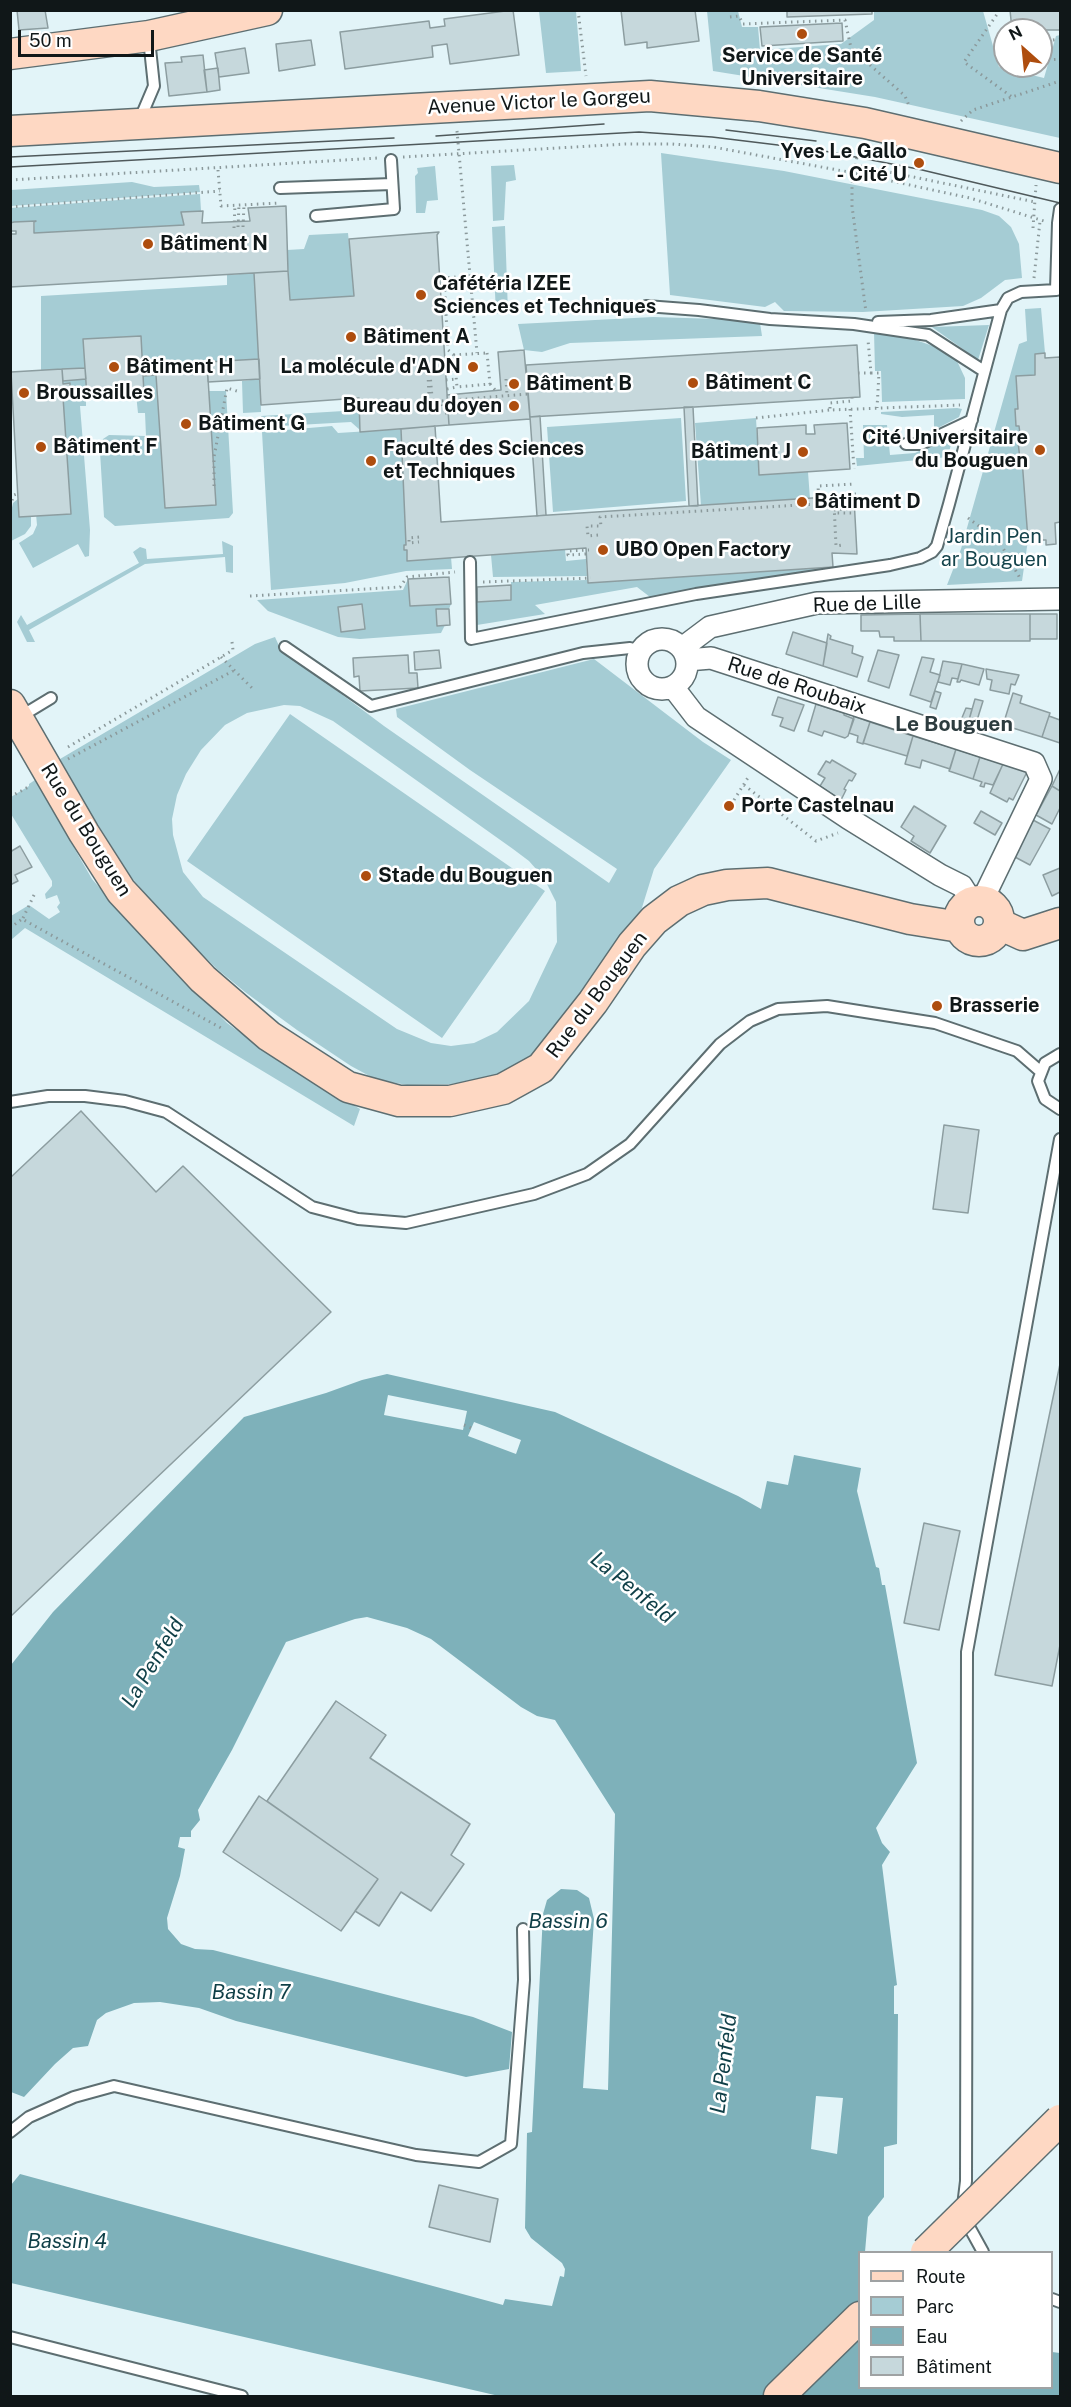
<!DOCTYPE html>
<html>
<head>
<meta charset="utf-8">
<style>
  body { margin:0 }
  #map { position:relative; width:1071px; height:2407px; overflow:hidden; background:#e2f4f8; font-family:"Public Sans",sans-serif }
  canvas { display:block }
  .frame { position:absolute; inset:0; border:12px solid #101718; pointer-events:none }
  .legend { position:absolute; left:858px; top:2251px; width:195px; height:138px; box-sizing:border-box; background:#fff; border:2px solid #9fa2a3; margin:0; padding:8px 10px; list-style:none; font-size:18px; color:#101718 }
  .legend li { display:flex; align-items:center; gap:12px; height:30px }
  .legend b { width:30px; border:2px solid #9fa2a3 }
  .north { position:absolute; left:993px; top:18px; width:60px; height:60px; box-sizing:border-box; background:#fff; border:2px solid #9fa2a3; border-radius:50%; rotate:333deg; font-size:16px; font-weight:700; line-height:24px; text-align:center; color:#101718 }
  .north::after { content:''; display:block; margin:auto; width:21px; height:27px; background:#ae4d0e; clip-path:polygon(50% 0,100% 100%,50% 72%,0 100%) }
  .scale { position:absolute; left:18px; top:30px; width:136px; height:27px; box-sizing:border-box; border:3px solid #101718; border-top:0; padding-left:8px; font-size:18px; line-height:21px; white-space:nowrap; color:#101718; -webkit-text-stroke:4px #fff; paint-order:stroke }
</style>
</head>
<body>
<div id="map">
<canvas width="1071" height="2407"></canvas>
<div class="frame"></div>
<ul class="legend">
<li><b style="height:8px;background:#fed8c3"></b>Route</li>
<li><b style="height:16px;background:#a5ccd4"></b>Parc</li>
<li><b style="height:16px;background:#7eb1ba"></b>Eau</li>
<li><b style="height:16px;background:#c6d8dc"></b>Bâtiment</li>
</ul>
<div class="north">N</div>
<div class="scale">50 m</div>
</div>
<script>
const context = document.querySelector('canvas').getContext('2d');
context.lineJoin = 'round';
function fill(path, color) { context.fillStyle = color; context.fill(path, 'evenodd'); }
const poly = rows => new Path2D(rows.map(r => 'M' + r).join(''));
function strokePath(path, color, width, dash) { context.strokeStyle = color; context.lineWidth = width; context.lineCap = dash ? 'butt' : 'round'; context.setLineDash(dash || []); context.stroke(path); }
function drawText(font, color, halo, rows, align = 'center') {
  context.font = font + ' "Public Sans",sans-serif'; context.lineWidth = 5; context.setLineDash([]); context.textBaseline = 'middle'; context.strokeStyle = halo; context.fillStyle = color; for (const [text, x, y, turn = 0] of rows) {
    context.save(); context.translate(x, y); context.rotate((+turn || 0) * Math.PI / 180); context.textAlign = isNaN(turn) ? turn : align; if (halo) context.strokeText(text, 0, 0); context.fillText(text, 0, 0); context.restore();
  }
}
fill(poly([
  [539,11,576,11,581,71,546,73],
  [707,11,738,11,742,27,758,27,760,50,841,44,874,20,874,11,983,11,999,67,1044,78,1056,36,1060,35,1060,138,875,97,713,71],
  [661,153,784,171,982,210,999,216,1011,227,1019,244,1022,278,1005,280,981,298,963,306,863,312,784,311,775,302,765,307,670,295],
  [514,165,516,180,506,182,504,220,493,221,491,166],
  [435,166,438,200,427,201,425,213,416,213,415,176,418,173,417,168],
  [132,182,154,187,199,185,200,192,11,206,11,190],
  [200,194,201,211,181,212,184,225,34,233,35,221,11,223,11,208],
  [505,226,508,313,496,314,492,227],
  [348,233,354,296,290,300,287,250,304,249,309,235],
  [254,273,259,359,143,366,140,336,84,339,85,368,41,371,41,296,227,285,227,275],
  [1041,308,1045,353,1035,354,1035,375,1016,377,1018,409,1015,409,1015,416,1016,426,1019,426,1021,442,1018,442,1020,459,1022,459,1028,540,1022,581,947,585,961,549,1019,344,1027,341,1025,309],
  [653,317,751,320,760,323,762,336,570,343,542,352,524,350,518,324],
  [989,325,978,360,932,327],
  [874,332,904,336,933,346,957,361,965,378,965,399,882,402,881,371,875,371],
  [156,375,165,508,216,505,209,391,226,391,233,513,229,518,115,526,104,517,100,452,103,439,109,435,146,436,145,413,138,413,136,394,144,393,143,376],
  [86,379,86,406,80,406,90,530,89,556,85,557,78,544,33,568,19,543,33,534,37,525,36,514,63,397,70,396,70,384,63,384,63,381],
  [260,379,261,412,243,413,242,381],
  [957,408,962,409,959,417,934,430,934,415,902,417,881,414,881,412],
  [360,410,360,430,351,422,262,427,261,416],
  [681,418,686,501,553,512,547,427],
  [756,418,759,475,808,472,810,499,701,506,695,423],
  [863,425,887,425,890,455,915,453,953,435,948,457,857,466,856,458,864,458],
  [332,426,338,433,401,429,406,545,404,545,404,550,407,550,407,560,451,557,452,569,406,571,345,583,271,590,262,432],
  [19,498,31,516,31,526,25,534,11,541,11,512,13,503],
  [222,541,233,546,233,573,226,572,225,557,145,564,29,630,35,642,27,642,17,622,21,615,27,625,139,563,133,552,140,547,146,549,147,559,223,554],
  [565,549,566,561,586,559,587,576,493,577,491,555],
  [833,567,650,597,637,587,535,605,545,614,477,625,477,602,511,600,511,582,587,580,588,583],
  [408,579,410,606,451,604,449,609,436,610,437,625,445,625,441,633,360,639,338,637,268,611,257,600,403,590],
  [275,637,280,648,384,726,609,883,617,869,470,770,397,717,396,709,594,659,703,742,731,760,654,869,640,914,544,1046,523,1065,492,1081,449,1084,407,1085,375,1079,351,1066,297,1030,245,992,217,969,172,925,131,877,80,796,60,759,255,644],
  [284,705,300,706,333,721,513,849,529,861,544,878,556,902,557,942,529,1001,497,1032,474,1043,451,1046,431,1043,397,1029,203,897,183,872,173,835,172,819,177,795,186,774,201,750,225,725,247,713],
  [290,714,545,891,442,1038,187,861],
  [35,780,92,879,120,911,227,1023,275,1058,360,1109,354,1126,25,928,11,940,11,916,29,905,49,919,60,912,57,907,60,903,57,895,46,899,45,894,52,886,52,881,11,814,11,797,29,786,29,784]
]), '#a5ccd4');
fill(poly([
  [387,1374,555,1412,738,1496,761,1509,767,1481,788,1485,794,1455,861,1468,857,1491,876,1567,879,1568,882,1585,885,1585,917,1763,876,1828,882,1843,890,1852,882,1865,897,1985,894,1986,894,2014,898,2014,897,2144,884,2147,884,2197,868,2217,865,2252,860,2252,860,2388,1052,2388,1052,2352,1060,2353,1060,2396,499,2396,11,2283,11,2185,20,2174,503,2305,505,2299,552,2306,560,2276,564,2277,565,2269,562,2263,531,2238,525,2228,527,2133,532,2132,543,1914,547,1900,561,1889,577,1890,589,1898,594,1919,583,2088,608,2090,615,1814,555,1720,537,1716,521,1707,431,1639,407,1628,367,1617,355,1619,286,1642,232,1750,198,1810,200,1820,191,1831,191,1837,180,1837,178,1847,185,1849,180,1876,167,1918,168,1929,181,1944,195,1949,213,1950,473,2017,512,2032,509,2069,466,2077,236,2021,199,2008,160,2002,134,2003,106,2013,97,2020,88,2046,73,2048,55,2064,24,2097,11,2092,11,1665,53,1612,244,1417,326,1393,362,1380]
]), '#7eb1ba');
fill(poly([
  [388,1395,467,1411,463,1430,384,1415],
  [474,1422,521,1440,516,1454,468,1436],
  [816,2096,843,2098,837,2154,811,2149]
]), '#e2f4f8');
const building = poly([
  [17,10,45,10,48,28,19,30,17,10],
  [513,10,519,55,450,64,447,44,432,46,433,57,345,69,340,32,429,21,430,28,445,26,444,19,513,10],
  [621,10,695,10,699,41,647,48,647,42,625,45,621,10],
  [787,10,872,10,872,14,787,17,787,10],
  [1010,10,1060,10,1060,30,1012,30,1010,10],
  [842,23,843,41,762,46,760,27,842,23],
  [311,40,315,65,279,71,276,44,311,40],
  [245,48,249,73,219,77,215,53,245,48],
  [203,55,207,92,169,96,165,63,182,62,181,57,203,55],
  [218,68,220,90,207,92,204,70,218,68],
  [286,206,288,271,10,287,10,234,16,234,16,231,10,231,10,223,14,222,36,221,34,222,34,233,184,225,181,212,203,211,202,223,250,221,248,208,286,206],
  [439,232,437,235,449,425,360,432,359,398,261,405,254,273,288,271,290,300,354,296,349,239,439,232],
  [141,336,144,394,87,397,83,339,141,336],
  [857,345,860,397,530,417,526,365,857,345],
  [524,350,530,419,449,425,447,395,501,390,498,352,524,350],
  [1045,353,1045,358,1060,357,1060,522,1055,523,1056,544,1046,545,1046,540,1028,540,1022,459,1020,459,1018,442,1021,442,1019,426,1016,426,1015,409,1018,409,1016,376,1035,375,1035,354,1045,353],
  [259,359,260,379,208,382,207,362,259,359],
  [207,362,216,505,165,508,156,375,143,376,143,366,207,362],
  [85,368,86,379,63,381,62,369,85,368],
  [62,369,63,384,70,383,70,396,63,397,71,514,19,517,11,372,62,369],
  [684,407,693,407,698,506,689,506,684,407],
  [540,416,546,515,537,516,530,417,540,416],
  [847,423,850,469,759,475,757,428,806,425,806,434,815,434,814,425,847,423],
  [435,426,441,522,828,497,828,499,854,498,857,554,832,553,833,567,588,583,586,548,407,561,407,550,404,550,404,545,406,545,401,429,435,426],
  [449,577,451,604,410,606,408,579,449,577],
  [511,585,511,600,477,602,477,587,511,585],
  [362,604,365,629,341,632,338,607,362,604],
  [436,609,449,609,450,625,437,626,436,609],
  [920,614,1030,614,1030,641,921,641,920,614],
  [920,614,921,641,894,641,894,637,880,637,879,631,861,631,861,615,920,614],
  [1030,614,1057,614,1057,639,1030,639,1030,614],
  [793,632,827,643,823,666,786,654,793,632],
  [828,634,831,636,830,639,853,646,852,653,863,657,857,677,823,666,828,634],
  [439,650,441,668,415,670,414,652,439,650],
  [878,650,899,655,889,688,868,681,878,650],
  [408,655,409,673,417,673,418,688,360,691,359,676,354,677,353,658,408,655],
  [922,657,934,659,930,672,940,675,931,702,910,695,922,657],
  [943,661,962,664,958,679,952,678,950,685,938,682,943,661],
  [962,664,984,669,979,685,961,680,960,682,957,682,962,664],
  [986,669,1019,675,1015,685,1011,684,1009,694,990,690,992,680,987,679,986,669],
  [935,691,941,693,936,709,930,707,935,691],
  [1013,693,1022,696,1020,703,1050,713,1042,737,1003,725,1013,693],
  [778,697,804,705,794,731,780,726,783,718,772,715,778,697],
  [975,699,983,701,974,730,967,727,975,699],
  [816,704,844,713,844,715,854,719,848,736,845,738,824,731,822,736,808,731,816,704],
  [966,708,972,709,967,727,959,725,966,708],
  [854,716,870,722,863,744,857,742,858,736,849,733,854,716],
  [1049,716,1060,720,1060,743,1042,737,1049,716],
  [870,722,913,736,907,756,863,743,870,722],
  [913,736,956,749,950,769,922,760,920,768,905,764,913,736],
  [956,749,980,757,973,779,949,771,956,749],
  [980,757,1003,764,993,785,985,783,984,787,980,786,982,782,973,779,980,757],
  [832,760,856,774,852,781,849,780,844,789,846,790,841,800,820,786,825,778,818,774,826,761,830,763,832,760],
  [1003,764,1027,772,1013,800,1009,798,1007,802,990,793,1003,764],
  [1060,769,1060,791,1052,786,1060,769],
  [1052,786,1060,791,1060,808,1052,824,1036,815,1052,786],
  [914,806,946,826,930,853,911,841,914,836,901,827,914,806],
  [981,811,1002,823,995,835,974,823,981,811],
  [1033,820,1050,829,1030,865,1013,856,1033,820],
  [20,846,32,867,15,875,18,881,10,885,10,852,20,846],
  [1060,868,1060,892,1052,896,1043,875,1060,868],
  [81,1111,156,1192,183,1166,331,1312,10,1617,10,1178,81,1111],
  [944,1125,979,1130,968,1213,933,1209,944,1125],
  [1060,1364,1060,1645,1052,1686,995,1675,1060,1364],
  [924,1523,960,1531,939,1630,904,1623,924,1523],
  [336,1701,386,1735,370,1758,470,1824,451,1855,464,1864,431,1911,401,1892,379,1926,355,1911,378,1879,267,1801,336,1701],
  [259,1796,378,1879,341,1931,223,1852,259,1796],
  [439,2185,498,2199,490,2242,429,2227,439,2185]
]);
fill(building, '#c6d8dc');
strokePath(building, '#8c9da0', 1.5);
const lane = poly([
  [140,119,154,86,149,39],
  [280,188,392,184],
  [316,216,394,209,391,160],
  [646,306,699,310,770,319,854,324,928,335,984,371],
  [878,322,931,320,1001,310],
  [906,444,921,444,972,420],
  [470,562,471,639,696,594,890,565,920,558,932,552,937,546,949,504,1001,310,1008,298,1021,292,1056,290,1058,223,1060,209],
  [285,647,371,706,583,653,630,648,641,652],
  [18,718,51,698],
  [1060,1054,1045,1063,1038,1081,1045,1099,1060,1109],
  [10,1102,48,1096,85,1096,125,1101,166,1112,312,1207,358,1219,406,1223,534,1194,587,1174,630,1144,720,1044,750,1021,778,1009,827,1006,935,1023,1017,1051,1040,1071],
  [10,2132,29,2117,74,2097,114,2086,416,2155,479,2162,511,2144,524,1980,523,1929],
  [983,2252,962,2214,966,2181,967,1652,1060,1139],
  [1052,2299,1060,2302],
  [10,2337,242,2396]
]);
const street = poly([
  '637 664a25 25 0 1 1 50 0a25 25 0 1 1-50 0Z',
  [682,648,710,627,817,603,1060,599],
  [687,660,711,658,1034,763,1041,779,982,901],
  [673,687,696,717,848,818,940,875,962,886,972,902]
]);
const secondary = poly([
  [10,54,149,36,267,10],
  [10,131,650,96,759,106,865,123,1060,168],
  [10,705,84,833,121,891,203,979,269,1036,348,1087,399,1101,450,1101,503,1089,541,1068,593,1002,632,945,654,920,679,901,703,890,727,885,768,883,910,919,960,927],
  '959 921a20 20 0 1 1 40 0a20 20 0 1 1-40 0Z',
  [999,924,1023,935,1060,923],
  [779,2396,860,2317]
]);
strokePath(lane, '#5d6e71', 14);
strokePath(street, '#5d6e71', 24);
strokePath(secondary, '#5d6e71', 33);
strokePath(poly([
  [578,10,586,76],
  [1000,10,964,62,1012,97],
  [730,17,739,16,743,24,845,20,851,48,905,96,910,108],
  [1053,40,1060,39],
  [1048,60,1060,59],
  [961,121,973,110,1060,81],
  [457,131,477,353],
  [859,146,852,184,852,206,866,312],
  [403,157,626,144,672,144,713,147,854,173,970,198,1044,221],
  [855,165,1035,202],
  [218,170,221,206,279,203],
  [10,180,378,158],
  [10,207,220,191],
  [238,227,239,205],
  [243,227,244,205],
  [234,228,235,205],
  [1033,228,1036,185],
  [1034,278,1040,221],
  [487,353,490,384,457,387,454,355,487,353],
  [454,355,448,350,444,278,470,276],
  [446,364,454,363],
  [446,371,455,370],
  [858,373,871,373,868,340],
  [871,373,879,373,877,408],
  [428,374,429,397],
  [430,374,432,397],
  [506,379,507,395],
  [446,380,456,379],
  [490,384,496,391],
  [447,389,457,387],
  [852,397,852,401,830,403,830,410,960,405],
  [462,399,463,411],
  [495,401,495,409,502,405],
  [442,406,441,401,528,394],
  [850,409,854,469],
  [445,413,495,409],
  [756,418,830,410],
  [214,486,214,457,227,388,240,392],
  [819,502,818,486,855,484],
  [834,504,833,496,856,494],
  [10,506,14,495,19,493],
  [834,510,852,508,852,513,835,513],
  [968,518,999,541,1021,580],
  [598,535,588,536,587,526,601,526,600,517,834,503,836,546,842,545],
  [419,537,409,538,409,543,419,542],
  [586,554,568,555,568,551,589,550],
  [483,582,591,578],
  [250,596,400,587,407,577,455,572],
  [221,657,252,688],
  [68,747,233,650,232,642],
  [68,759,233,671],
  [744,785,816,841,838,833],
  [10,797,30,786],
  [734,800,749,776],
  [23,918,35,893],
  [10,928,22,919,223,1029],
  [464,1425,471,1428]
]), '#8b999b', 3, [1.5, 4.5]);
strokePath(lane, '#fff', 10);
strokePath(street, '#fff', 21);
strokePath(secondary, '#fed8c3', 30);
strokePath(poly([
  [726,130,816,141],
  [436,136,604,124],
  [10,157,394,138],
  [10,167,639,132,712,137,819,150,918,169,1060,203]
]), '#4f595b', 1.5);
const secondaryBridge = poly([
  [926,2252,1060,2120]
]);
strokePath(secondaryBridge, '#5d6e71', 33, []);
strokePath(secondaryBridge, '#fed8c3', 30);
for (const [x, y, r, color] of [
  [802,34,6,"#ae4d0e"],
  [919,163,6,"#ae4d0e"],
  [148,244,6,"#ae4d0e"],
  [421,295,6,"#ae4d0e"],
  [351,337,6,"#ae4d0e"],
  [114,367,6,"#ae4d0e"],
  [473,367,6,"#ae4d0e"],
  [693,383,6,"#ae4d0e"],
  [514,384,6,"#ae4d0e"],
  [24,393,6,"#ae4d0e"],
  [514,406,6,"#ae4d0e"],
  [186,424,6,"#ae4d0e"],
  [41,447,6,"#ae4d0e"],
  [1040,450,6,"#ae4d0e"],
  [803,452,6,"#ae4d0e"],
  [371,461,6,"#ae4d0e"],
  [802,502,6,"#ae4d0e"],
  [603,550,6,"#ae4d0e"],
  [729,806,6,"#ae4d0e"],
  [366,876,6,"#ae4d0e"],
  [937,1006,6,"#ae4d0e"]
]) { const dot = new Path2D(); dot.arc(x, y, r, 0, 2 * Math.PI); context.fillStyle = color; context.fill(dot); strokePath(dot, '#fff', 2); }
drawText('bold 20px', '#101718', '#fff', [
  ["Service de Santé",802,56,"center"],
  ["Universitaire",802,79,"center"],
  ["Yves Le Gallo",907,152,"right"],
  ["- Cité U",907,175,"right"],
  ["Bâtiment N",160,244],
  ["Cafétéria IZEE",433,284],
  ["Sciences et Techniques",433,307],
  ["Bâtiment A",363,337],
  ["Bâtiment H",126,367],
  ["La molécule d'ADN",461,367,"right"],
  ["Bâtiment C",705,383],
  ["Bâtiment B",526,384],
  ["Broussailles",36,393],
  ["Bureau du doyen",502,406,"right"],
  ["Bâtiment G",198,424],
  ["Cité Universitaire",1028,438,"right"],
  ["du Bouguen",1028,461,"right"],
  ["Bâtiment F",53,447],
  ["Faculté des Sciences",383,449],
  ["et Techniques",383,472],
  ["Bâtiment J",791,452,"right"],
  ["Bâtiment D",814,502],
  ["UBO Open Factory",615,550],
  ["Porte Castelnau",741,806],
  ["Stade du Bouguen",378,876],
  ["Brasserie",949,1006]
], 'left');
drawText('20px', '#101718', '#fff', [
  ["Avenue Victor le Gorgeu",539,102,-3],
  ["Rue de Lille",867,604,-2],
  ["Rue de Roubaix",797,686,18],
  ["Rue du Bouguen",86,830,58],
  ["Rue du Bouguen",597,995,-53]
]);
drawText('20px', '#15444c', '#fff', [
  ["Jardin Pen",994,537],
  ["ar Bouguen",994,560]
]);
drawText('bold 21px', '#2d3c3f', '#fff', [
  ["Le Bouguen",954,725]
]);
drawText('italic 21px', '#0f3f47', '#fff', [
  ["La Penfeld",632,1588,39],
  ["La Penfeld",153,1663,-59],
  ["Bassin 6",568,1922],
  ["Bassin 7",251,1993],
  ["La Penfeld",724,2064,-83],
  ["Bassin 4",67,2242]
]);
</script>
</body>
</html>
